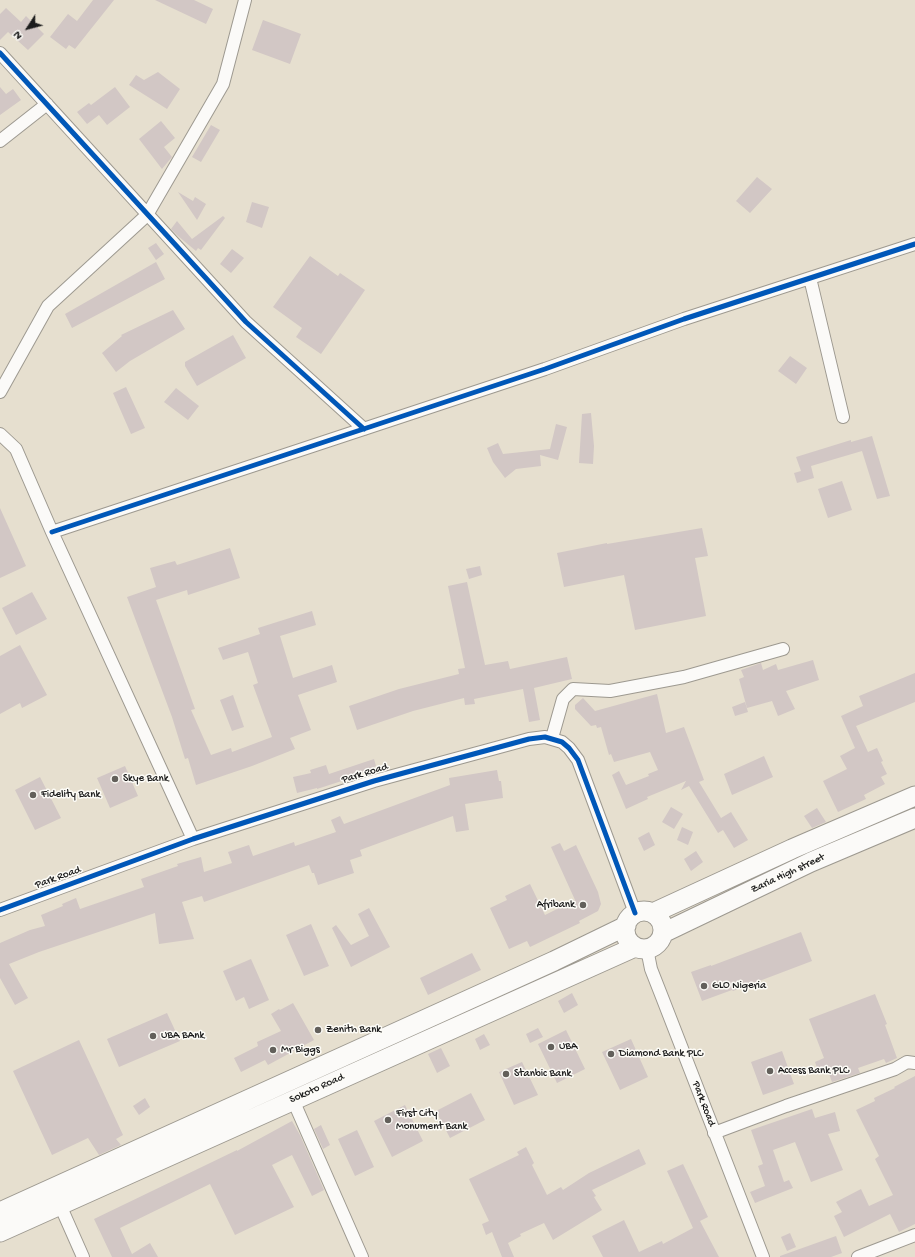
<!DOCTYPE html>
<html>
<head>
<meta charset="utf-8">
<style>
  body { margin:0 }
  #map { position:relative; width:915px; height:1257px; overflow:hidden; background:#e6dfcf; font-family:"Gochi Hand",sans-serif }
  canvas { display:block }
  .north { position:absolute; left:8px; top:8px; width:40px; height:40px; -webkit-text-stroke:3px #fdfcf7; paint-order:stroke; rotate:234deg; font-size:11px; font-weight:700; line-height:16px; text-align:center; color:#1c1c1c }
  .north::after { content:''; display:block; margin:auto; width:14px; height:18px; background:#1c1c1c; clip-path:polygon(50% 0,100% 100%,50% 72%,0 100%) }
</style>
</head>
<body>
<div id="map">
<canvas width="915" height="1257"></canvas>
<div class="north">N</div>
</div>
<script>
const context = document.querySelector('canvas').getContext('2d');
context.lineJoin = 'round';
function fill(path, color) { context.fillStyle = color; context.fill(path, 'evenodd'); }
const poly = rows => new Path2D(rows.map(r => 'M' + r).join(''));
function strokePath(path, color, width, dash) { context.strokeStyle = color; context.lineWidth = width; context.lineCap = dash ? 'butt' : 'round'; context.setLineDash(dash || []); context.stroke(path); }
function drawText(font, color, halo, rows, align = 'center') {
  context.font = font + ' "Gochi Hand",sans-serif'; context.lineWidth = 3; context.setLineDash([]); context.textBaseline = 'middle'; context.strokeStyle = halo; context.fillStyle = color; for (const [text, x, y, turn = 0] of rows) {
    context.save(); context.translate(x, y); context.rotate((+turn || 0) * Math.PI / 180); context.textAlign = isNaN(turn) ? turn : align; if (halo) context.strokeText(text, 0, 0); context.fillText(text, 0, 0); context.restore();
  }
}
fill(poly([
  [93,0,114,0,75,49,69,45,66,49,50,37,68,14,77,21],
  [155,0,194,0,213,9,206,24],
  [6,8,21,22,26,16,44,34,28,50,8,32,0,40,0,14],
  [263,20,301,34,290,64,252,50],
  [158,72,180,89,167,109,129,85,136,75,144,80],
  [0,87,6,94,13,89,21,100,0,115],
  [115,87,130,107,107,125,99,115,87,124,77,112,89,103,91,105],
  [161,121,175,138,164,147,172,157,162,169,139,139],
  [211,125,220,130,201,162,192,157],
  [757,177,772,189,750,213,736,201],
  [178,192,193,201,195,197,206,204,197,220],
  [252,202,269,207,262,228,246,222],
  [223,216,225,218,201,250,198,248,196,251,178,236,171,229,177,221,192,239],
  [156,243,164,254,156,260,148,248],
  [232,249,244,258,231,273,220,264],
  [310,256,338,276,340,273,365,290,321,354,296,337,302,328,273,307],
  [156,262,165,279,72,328,65,314],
  [173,310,185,329,130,361,116,372,102,353,122,336,121,335],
  [233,335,246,358,197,386,185,366,185,362],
  [790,356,807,368,796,384,778,371],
  [126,387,145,428,131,434,113,393],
  [176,388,199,406,188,420,164,402],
  [591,413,594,446,593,464,579,463,582,414],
  [556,424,567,427,558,460,540,455,541,466,516,469,505,478,493,462,487,448,498,443,503,454,550,449],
  [872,436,890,496,877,499,862,451,811,466,814,478,797,483,794,473,801,471,796,457,851,440,851,442],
  [842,481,852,510,828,518,818,489],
  [0,508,26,566,0,578],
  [702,528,708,556,695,558,706,616,635,630,624,575,564,587,557,553,607,543,607,544],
  [230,548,240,578,188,595,187,590,156,600,195,709,191,710,211,755,231,748,232,752,272,737,253,685,258,683,248,652,223,660,218,648,260,634,258,628,312,611,316,625,280,636,293,678,332,665,337,682,298,695,311,730,290,738,295,749,252,766,196,785,188,758,185,759,172,717,127,597,156,587,150,568,175,561,177,565],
  [480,566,482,575,469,579,466,569],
  [467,582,485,665,508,661,510,669,567,657,572,679,534,688,540,720,529,722,523,689,474,699,475,704,465,705,464,698,413,711,357,730,349,706,399,689,459,674,458,669,465,668,448,586],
  [32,592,47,619,16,635,2,608],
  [20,645,47,695,22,708,20,703,0,714,0,656],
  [813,660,819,680,786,691,795,709,778,716,772,701,747,708,739,679,744,677,741,670,761,663,763,670,776,664,778,670],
  [915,673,915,702,856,726,868,752,877,748,883,761,881,762,887,774,881,777,885,784,864,795,866,799,838,812,823,781,847,769,840,756,855,748,841,716,863,706,859,696],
  [657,694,666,733,684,727,704,780,699,782,721,818,731,812,748,840,734,848,723,830,718,833,689,786,681,790,686,781,647,797,648,799,626,809,612,775,619,771,626,785,649,776,648,774,658,770,650,752,614,762,611,754,609,755,601,727,597,728,596,725,591,726,575,709,575,705,583,698,595,711],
  [233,695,244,727,232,731,220,700],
  [745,702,748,712,735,716,732,707],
  [764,756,773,777,732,795,724,774],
  [374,759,376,766,354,777,317,789,317,788,297,793,293,777,311,773,310,770,326,765,329,774],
  [125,766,138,796,110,808,97,778],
  [497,770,499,781,501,781,503,798,465,804,469,830,456,832,453,816,360,850,362,856,350,860,354,873,318,885,314,873,312,873,309,865,204,902,202,896,182,902,194,939,159,944,155,913,39,952,9,964,28,998,15,1005,0,978,0,943,30,930,45,926,41,915,63,906,62,904,76,898,80,909,144,887,141,879,178,866,177,864,201,857,204,872,232,863,228,852,249,845,253,856,294,842,295,846,336,832,331,820,340,816,344,824,450,785,449,778],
  [40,777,61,818,35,830,15,790],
  [671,807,683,814,674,829,662,822],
  [817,808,826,822,812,828,804,816],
  [682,827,693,832,688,845,677,840],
  [649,832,655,845,644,851,638,838],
  [560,843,564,851,576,845,598,892,601,904,598,911,579,921,580,923,530,947,527,941,509,949,490,908,507,900,505,896,530,884,545,915,575,900,551,847],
  [696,851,703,862,691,871,684,859],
  [369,908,390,947,351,967,332,928,336,925,351,945,369,936,358,914],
  [311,924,329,966,304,976,286,935],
  [801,932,812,961,733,991,732,990,702,1001,691,972,711,965,711,966],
  [472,953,481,970,428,995,420,978],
  [251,959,269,1000,249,1009,244,997,236,1001,223,971],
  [572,993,578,1005,564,1013,558,1001],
  [875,994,887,1024,885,1025,897,1058,886,1063,884,1059,858,1068,860,1073,832,1082,828,1071,819,1074,815,1062,824,1058,809,1019],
  [293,1003,314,1040,268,1065,265,1060,241,1072,234,1058,258,1046,257,1042,281,1031,271,1014,279,1009,280,1010],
  [167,1013,180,1041,119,1067,107,1039],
  [538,1028,543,1037,530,1043,526,1034],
  [566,1030,585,1069,557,1083,538,1044],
  [484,1034,490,1045,480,1050,475,1039],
  [631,1039,648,1077,620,1090,602,1052],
  [79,1040,123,1135,116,1139,121,1145,99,1155,88,1138,52,1155,13,1071],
  [441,1048,450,1066,437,1073,428,1054],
  [782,1051,794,1084,763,1095,751,1062],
  [522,1062,538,1095,514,1105,499,1072],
  [915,1076,915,1224,899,1232,890,1214,844,1237,834,1216,842,1212,836,1202,861,1189,869,1206,893,1195,875,1159,879,1156,856,1110,875,1101,874,1098,895,1088,894,1087],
  [471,1093,485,1120,450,1138,436,1111],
  [145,1098,150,1107,139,1115,133,1106],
  [405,1105,423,1141,392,1157,374,1121],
  [812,1109,815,1118,835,1112,840,1131,828,1134,843,1170,811,1182,795,1142,773,1150,784,1182,789,1180,793,1188,755,1203,750,1192,765,1186,758,1166,763,1164,751,1130],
  [292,1121,300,1135,324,1190,312,1196,292,1155,272,1165,294,1207,235,1235,210,1184,120,1228,132,1254,150,1243,158,1257,112,1257,94,1219,237,1150,237,1151],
  [321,1125,330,1145,323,1149,314,1129],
  [357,1130,374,1167,355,1176,338,1139],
  [526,1147,534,1163,532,1165,547,1195,561,1187,563,1190,589,1173,639,1149,646,1164,592,1190,596,1196,594,1197,602,1210,553,1240,544,1223,520,1234,521,1236,508,1243,514,1257,502,1257,492,1232,486,1235,482,1224,489,1221,469,1179,519,1155,517,1152],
  [683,1164,708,1217,700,1221,719,1257,603,1257,592,1236,624,1220,639,1252,662,1241,663,1244,693,1228,667,1171],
  [790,1233,796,1247,787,1251,781,1237],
  [836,1236,842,1253,831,1257,780,1257,780,1256]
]), '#d2c7c5');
const street = poly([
  [0,53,246,322,364,429],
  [0,141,47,104],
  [810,278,843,417],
  [0,392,48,306,147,215,223,84,245,0],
  [0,434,16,449,52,532,193,839],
  [52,532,545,369,684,319,915,244],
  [552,738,563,699,573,689,610,691,684,677,783,649],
  [0,910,193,839,374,781,529,739,545,737,562,742,569,748,578,760,635,913],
  [647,949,651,969,662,997,763,1257],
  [293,1100,362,1257],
  [714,1133,786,1106,895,1069,907,1062,915,1063],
  [60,1205,83,1257],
  [858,1257,915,1235]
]);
const primary = poly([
  '625 930a19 19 0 1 1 38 0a19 19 0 1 1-38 0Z',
  [653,913,792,849,915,796],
  [663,933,811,862,915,818],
  [0,1212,554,961,626,926],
  [0,1232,635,947]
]);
strokePath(street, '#9d9990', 14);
strokePath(primary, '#9d9990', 21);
strokePath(street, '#fbfaf8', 12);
strokePath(primary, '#fbfaf8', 19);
strokePath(poly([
  [0,53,246,322,364,429],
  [52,532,545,369,684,319,915,244],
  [0,910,193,839,374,781,529,739,545,737,562,742,569,748,578,760,635,913]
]), '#0057b8', 5);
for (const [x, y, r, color] of [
  [115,779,4,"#63605b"],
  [33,795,4,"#63605b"],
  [583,905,4,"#63605b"],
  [704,986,4,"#63605b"],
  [318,1030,4,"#63605b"],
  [153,1036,4,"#63605b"],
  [551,1047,4,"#63605b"],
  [273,1050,4,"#63605b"],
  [611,1054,4,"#63605b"],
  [770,1071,4,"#63605b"],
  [506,1074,4,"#63605b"],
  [388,1120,4,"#63605b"]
]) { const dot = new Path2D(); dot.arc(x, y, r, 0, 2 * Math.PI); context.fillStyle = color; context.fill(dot); strokePath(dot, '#fdfcf7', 1.5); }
drawText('11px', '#1c1c1c', '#fdfcf7', [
  ["Park Road",365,774,-17],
  ["Zaria High street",788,874,-25],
  ["Park Road",58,878,-20],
  ["Sokoto Road",317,1089,-24],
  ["Park Road",703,1104,69]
]);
drawText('11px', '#1c1c1c', '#fdfcf7', [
  ["Skye Bank",123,779],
  ["Fidelity Bank",41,795],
  ["Afribank",575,905,"right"],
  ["GLO Nigeria",712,986],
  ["Zenith Bank",326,1030],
  ["UBA BAnk",161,1036],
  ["UBA",559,1047],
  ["Mr Biggs",281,1050],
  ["Diamond Bank PLC",619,1054],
  ["Access Bank PLC",778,1071],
  ["Stanbic Bank",514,1074],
  ["First City",396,1114],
  ["Monument Bank",396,1127]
], 'left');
</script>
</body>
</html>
